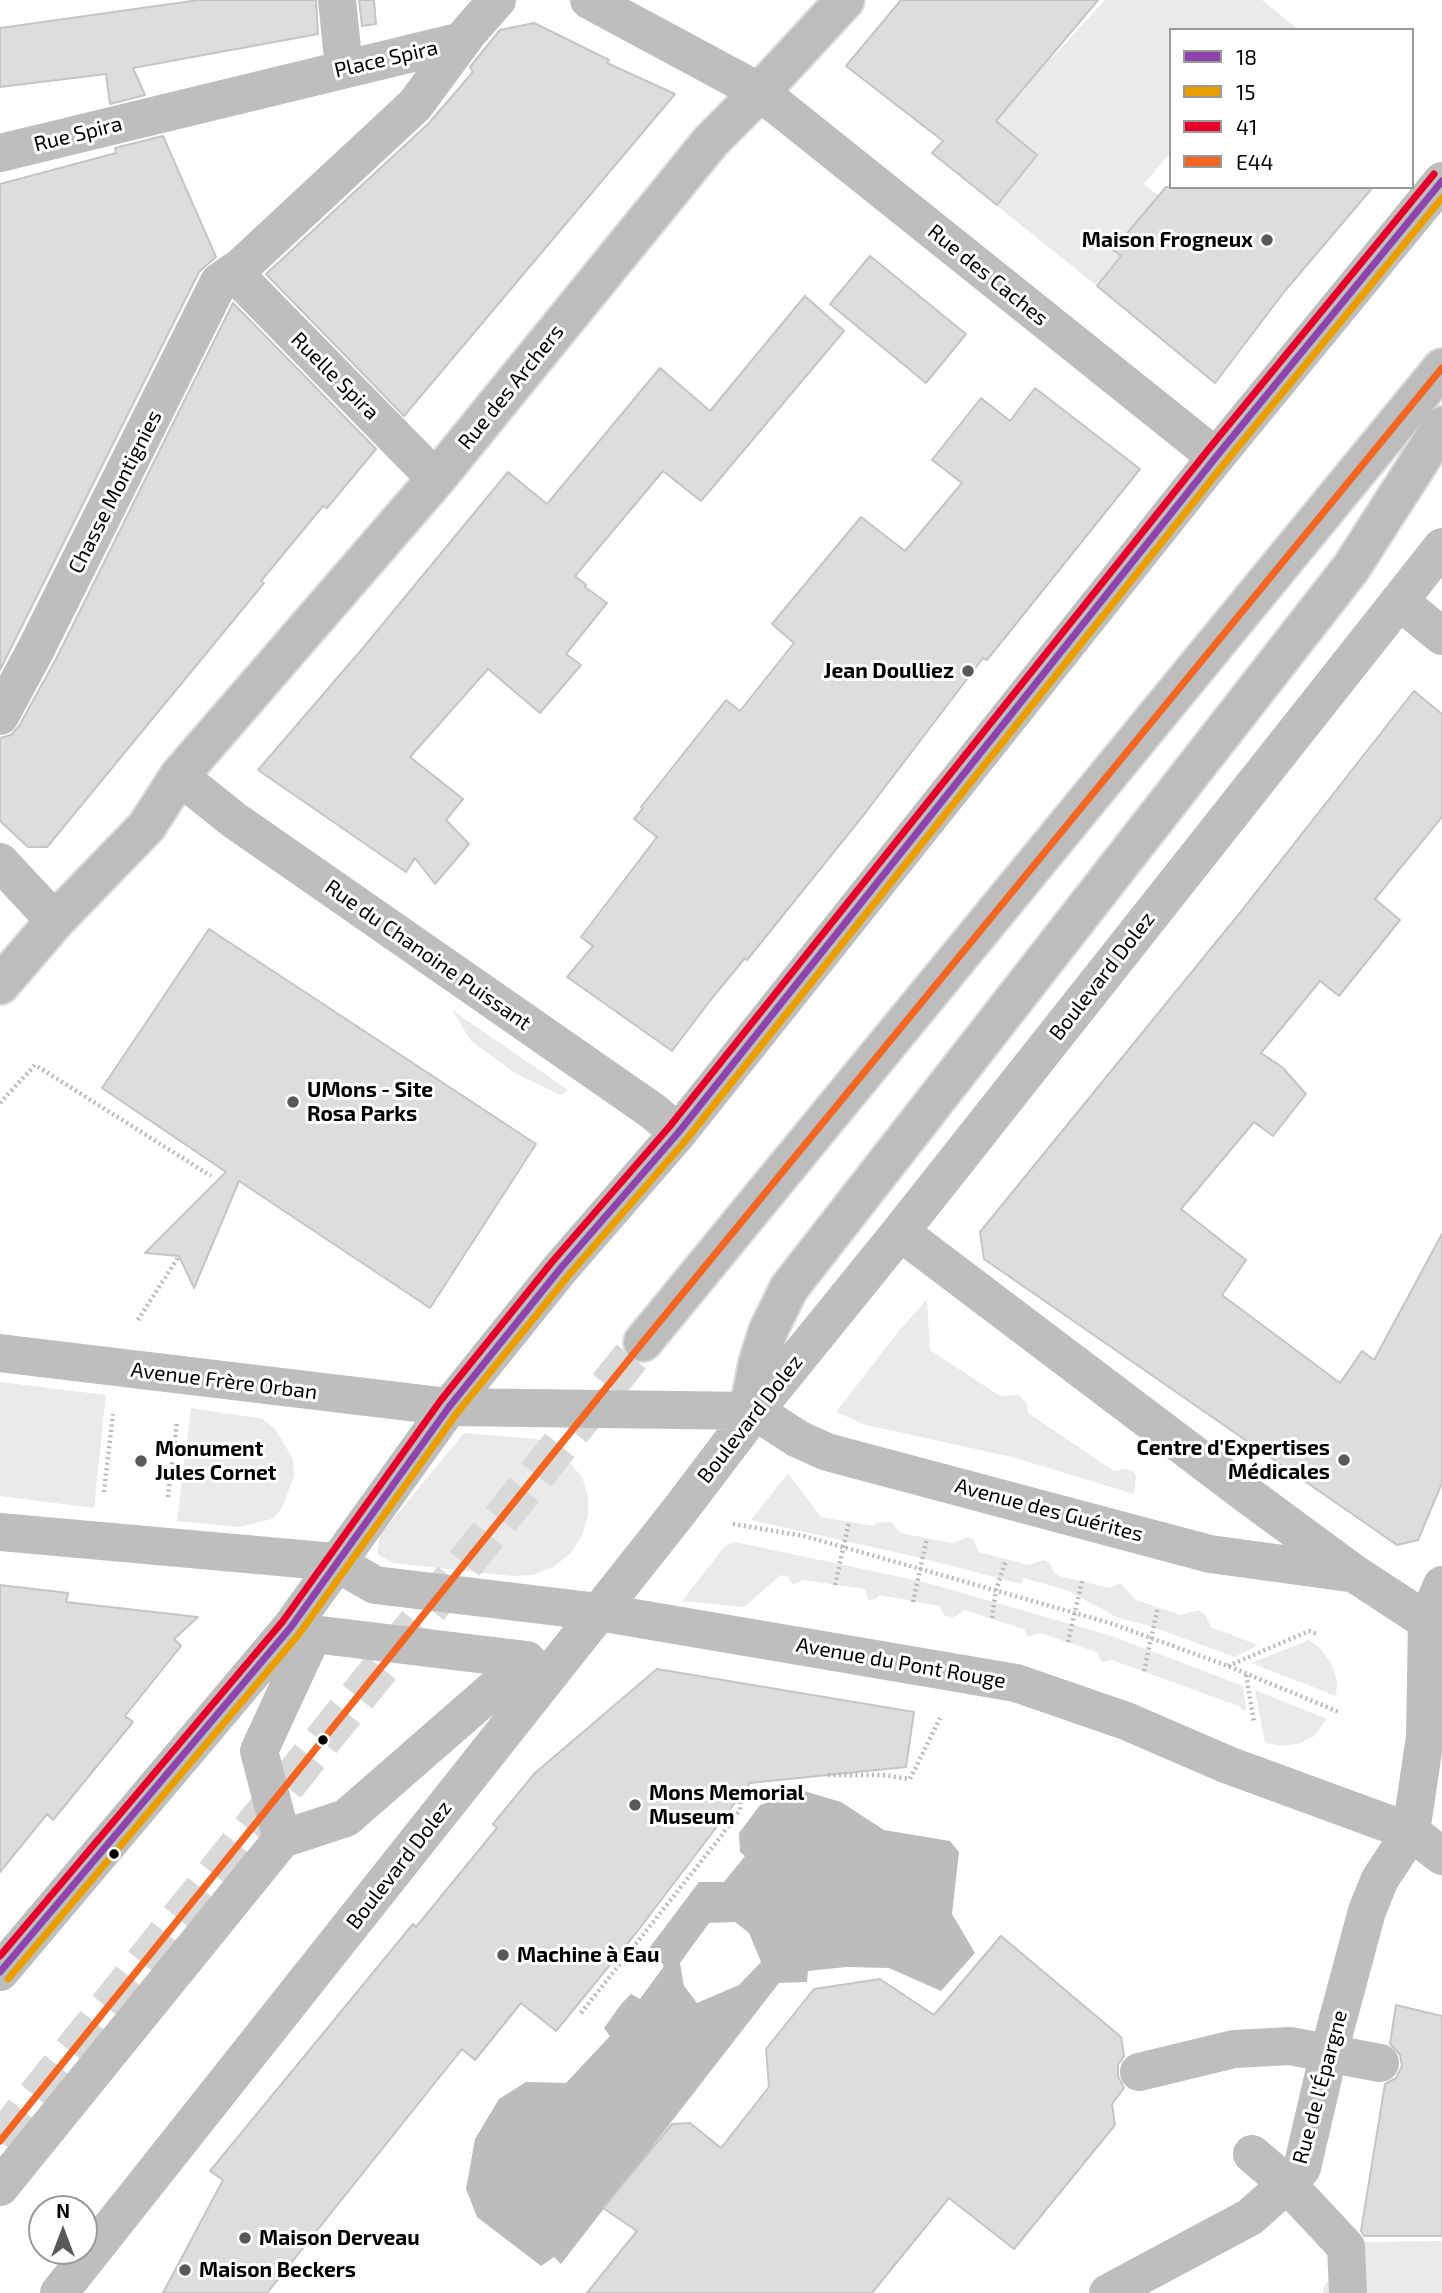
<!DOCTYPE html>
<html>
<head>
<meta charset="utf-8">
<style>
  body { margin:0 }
  #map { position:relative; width:1442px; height:2293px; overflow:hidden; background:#fff; font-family:"Exo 2",sans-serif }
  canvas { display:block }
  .legend { position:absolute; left:1169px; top:28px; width:245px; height:161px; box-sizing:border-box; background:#fff; border:2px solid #999; margin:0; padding:9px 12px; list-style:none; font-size:21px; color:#000 }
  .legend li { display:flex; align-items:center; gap:14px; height:35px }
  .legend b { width:35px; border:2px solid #999 }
  .north { position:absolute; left:28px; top:2195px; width:70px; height:70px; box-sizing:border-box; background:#fff; border:2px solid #999; border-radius:50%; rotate:0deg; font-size:19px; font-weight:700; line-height:28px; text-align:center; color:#000 }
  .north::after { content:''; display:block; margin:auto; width:24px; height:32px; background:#595959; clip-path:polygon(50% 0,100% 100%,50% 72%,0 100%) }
</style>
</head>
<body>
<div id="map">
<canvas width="1442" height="2293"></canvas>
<ul class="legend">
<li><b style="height:9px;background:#8e44ad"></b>18</li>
<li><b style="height:9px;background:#eb9e00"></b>15</li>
<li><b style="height:9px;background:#e4002b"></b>41</li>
<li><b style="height:9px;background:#f26522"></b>E44</li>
</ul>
<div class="north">N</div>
</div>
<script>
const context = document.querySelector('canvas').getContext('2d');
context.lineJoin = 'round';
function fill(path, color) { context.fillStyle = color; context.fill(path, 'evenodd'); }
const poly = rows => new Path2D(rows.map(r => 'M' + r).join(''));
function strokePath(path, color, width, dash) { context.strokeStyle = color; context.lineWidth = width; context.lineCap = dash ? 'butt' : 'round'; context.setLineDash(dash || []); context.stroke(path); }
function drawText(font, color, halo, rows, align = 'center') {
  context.font = font + ' "Exo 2",sans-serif'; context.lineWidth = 6; context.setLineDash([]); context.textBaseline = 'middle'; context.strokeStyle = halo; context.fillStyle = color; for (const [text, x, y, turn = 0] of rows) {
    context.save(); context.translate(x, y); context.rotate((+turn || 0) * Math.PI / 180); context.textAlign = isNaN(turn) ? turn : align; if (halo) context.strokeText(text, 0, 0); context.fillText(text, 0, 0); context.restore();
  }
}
fill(poly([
  [1105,0,1262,0,1299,30,1171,30,1171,152,1144,184,1159,196,1113,250,1121,257,1097,286,996,205,1037,156,996,122,1025,89,999,69,1015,25,1052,58],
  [452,1010,568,1090,561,1095,518,1075,471,1041],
  [927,1299,930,1350,1000,1396,1019,1395,1027,1404,1028,1413,1114,1471,1125,1469,1133,1471,1136,1476,1134,1494,1012,1457,866,1425,836,1412,898,1332],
  [0,1382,106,1395,94,1508,0,1496],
  [191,1408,263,1419,276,1430,293,1459,294,1476,282,1508,272,1519,239,1527,177,1521],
  [464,1433,537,1439,556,1447,582,1477,588,1496,588,1516,582,1536,570,1554,553,1567,533,1575,512,1576,393,1563,377,1554,380,1535],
  [788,1473,821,1517,874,1526,876,1523,891,1522,900,1533,952,1543,968,1537,973,1539,979,1552,1029,1565,1043,1560,1049,1562,1053,1571,1059,1576,1110,1588,1120,1583,1136,1600,1180,1615,1199,1610,1206,1616,1211,1627,1258,1645,1235,1657,1147,1625,1118,1618,1069,1591,1024,1578,1021,1584,917,1557,751,1520],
  [735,1542,924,1582,1112,1636,1243,1686,1246,1709,1243,1711,1241,1707,1112,1660,1103,1662,1099,1659,1099,1653,1040,1633,1028,1637,1024,1629,964,1610,953,1618,945,1616,939,1606,880,1595,876,1599,868,1600,865,1589,803,1580,793,1585,788,1577,781,1575,744,1607,682,1601,725,1546],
  [1309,1640,1321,1649,1331,1663,1337,1680,1336,1696,1251,1663],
  [1255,1690,1327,1719,1313,1737,1298,1744,1282,1746,1265,1743],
  [1442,2241,1442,2293,1323,2293,1324,2286,1360,2242]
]), '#eaeaea');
fill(poly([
  [804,1791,841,1802,884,1830,950,1841,959,1852,952,1914,975,1953,941,1991,889,1968,846,1967,808,1971,807,1982,779,1983,561,2264,554,2257,541,2266,477,2217,466,2189,475,2139,499,2099,526,2082,566,2083,610,2036,604,2028,622,2003,631,1994,640,1999,664,1966,650,1947,699,1882,724,1882,745,1856,740,1852,739,1833,760,1805],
  [735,1922,749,1933,761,1962,739,1985,697,2003,684,1986,680,1963,709,1923]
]), '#bcbcbc');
const building = poly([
  [199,0,316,0,318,34,133,68,145,95,110,104,106,74,0,87,0,28,199,0],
  [359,0,374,0,376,24,362,26,359,0],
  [901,0,1098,0,996,121,1037,155,997,205,932,153,943,141,846,66,901,0],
  [534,23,609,60,607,63,675,94,404,416,266,274,429,123,473,72,470,67,500,30,534,23],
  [163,136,216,257,199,272,0,670,0,184,116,153,115,148,163,136],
  [1166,187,1373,187,1284,292,1215,383,1097,286,1121,256,1113,250,1166,187],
  [870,256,966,334,926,383,830,304,870,256],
  [805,296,844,331,701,501,663,471,575,576,586,585,585,587,607,603,566,654,581,665,540,713,488,669,410,757,463,799,446,820,469,844,435,884,415,858,406,872,258,770,363,648,508,472,547,504,660,368,710,411,805,296],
  [233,303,376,449,327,508,323,506,261,581,264,583,47,847,28,847,0,821,0,738,11,735,19,726,56,659,233,303],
  [1035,388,1140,469,987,660,983,658,866,812,747,960,745,958,709,1002,672,1051,567,977,593,946,581,937,657,837,634,819,643,808,641,807,726,700,740,711,794,643,772,624,861,517,905,551,962,483,932,460,981,398,1010,421,1035,388],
  [1414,691,1442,714,1442,817,1375,899,1400,920,1339,996,1320,981,1261,1053,1282,1067,1306,1094,1273,1136,1254,1122,1181,1209,1246,1260,1222,1295,1340,1383,1362,1351,1374,1360,1442,1234,1442,1483,1418,1540,1397,1545,984,1259,980,1232,1239,914,1414,691],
  [209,929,536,1144,430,1308,239,1181,194,1288,179,1256,145,1253,226,1172,102,1088,209,929],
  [0,1585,68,1593,66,1602,198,1617,174,1639,181,1646,125,1716,133,1722,53,1820,47,1814,0,1872,0,1585],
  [657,1669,914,1712,906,1767,750,1783,636,1933,556,2031,521,2003,475,2060,462,2049,267,2293,163,2293,223,2180,210,2171,413,1924,416,1927,497,1828,493,1824,535,1773,657,1669],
  [1001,1936,1121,2037,1124,2056,1118,2065,1118,2076,1124,2088,1112,2104,1115,2125,1014,2249,949,2198,872,2293,587,2293,637,2231,603,2208,672,2124,690,2123,721,2148,769,2087,766,2049,814,1989,880,1979,934,2015,1001,1936],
  [1396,2005,1442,2016,1442,2236,1364,2236,1361,2231,1385,2084,1396,2078,1402,2066,1400,2055,1390,2044,1396,2005]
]);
fill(building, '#ddd');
strokePath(building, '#c5c5c5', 2);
strokePath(poly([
  [0,2141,643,1342]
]), '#d9d9d9', 38, [38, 19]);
const major = poly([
  [0,985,55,921,147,826,179,776,436,479,711,141,760,92,845,0]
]);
const highway = poly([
  [643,1342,1442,368],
  [755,1411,752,1394,758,1363,768,1331,789,1288,1351,568,1442,426]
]);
strokePath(major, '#dbdbdb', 42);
strokePath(highway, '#dbdbdb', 42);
strokePath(poly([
  [0,1103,35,1065,211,1176],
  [138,1320,179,1256],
  [104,1492,113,1414],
  [168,1497,177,1422],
  [733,1524,804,1536,843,1547,1110,1623,1228,1666,1339,1712],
  [835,1585,849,1522],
  [913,1602,927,1538],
  [992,1618,996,1590,1006,1560],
  [1068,1642,1082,1581],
  [1228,1666,1309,1631,1317,1634],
  [1144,1671,1158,1607],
  [1246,1675,1254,1722],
  [828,1775,883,1775,910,1779,940,1718],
  [581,2013,719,1839,740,1810,741,1790]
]), '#b8b8b8', 4.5, [2, 3.5]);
strokePath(poly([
  [337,0,344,68],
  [589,0,760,92,1216,457],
  [0,153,462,41],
  [234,273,436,479],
  [1399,601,1442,636],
  [0,716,36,649,219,282,242,266,415,105,468,33,497,0],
  [179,776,234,820,654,1112,678,1133],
  [0,862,55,921],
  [900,1232,1249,1496,1355,1574,1442,1631],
  [0,1353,449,1407,755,1411],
  [755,1411,798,1439,827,1452,1210,1554,1349,1573],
  [0,1532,335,1562,375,1585,599,1612,1016,1683,1126,1721,1228,1765,1411,1832,1442,1856],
  [0,1972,291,1627,449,1407,560,1269,678,1133,1216,457,1442,181],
  [1139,2072,1234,2049,1290,2046,1380,2063],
  [1252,2154,1287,2184,1346,2247,1348,2293],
  [0,2187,282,1839,346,1818,527,1660,313,1634,259,1751,282,1839],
  [59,2293,680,1510,755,1411,900,1232,1442,547],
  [1108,2293,1250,2217,1287,2184,1302,2168,1329,2052,1367,1911,1380,1879,1411,1832,1425,1737,1427,1621,1442,1585]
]), '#bebebe', 38);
strokePath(major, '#bdbdbd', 38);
strokePath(highway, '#bdbdbd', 38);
strokePath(poly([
  [0,1972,291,1627,449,1407,560,1269,678,1133,1216,457,1442,181]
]), '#8e44ad', 7);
strokePath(poly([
  [8,1979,299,1634,457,1413,568,1276,686,1140,1224,464,1442,198]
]), '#eb9e00', 7);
strokePath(poly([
  [0,1956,283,1621,441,1400,552,1262,670,1126,1208,450,1434,174]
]), '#e4002b', 7);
strokePath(poly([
  [0,2141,643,1342,1442,368]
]), '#f26522', 7);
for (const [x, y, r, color] of [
  [1267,240,7,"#595959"],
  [968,671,7,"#595959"],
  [293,1102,7,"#595959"],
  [1344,1460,7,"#595959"],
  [141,1461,7,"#595959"],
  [323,1740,6,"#000"],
  [635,1805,7,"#595959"],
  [114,1854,6,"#000"],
  [503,1955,7,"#595959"],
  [245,2238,7,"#595959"],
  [185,2270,7,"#595959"]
]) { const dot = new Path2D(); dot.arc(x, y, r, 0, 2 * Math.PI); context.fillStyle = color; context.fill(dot); strokePath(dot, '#fff', 2.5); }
drawText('21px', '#000', '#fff', [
  ["Place Spira",386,59,-13],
  ["Rue Spira",78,134,-14],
  ["Rue des Caches",988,275,39],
  ["Ruelle Spira",335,376,45],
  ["Rue des Archers",511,387,-51],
  ["Chasse Montignies",115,492,-63],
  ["Rue du Chanoine Puissant",428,955,35],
  ["Boulevard Dolez",1102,976,-52],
  ["Avenue Frère Orban",224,1381,7],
  ["Boulevard Dolez",750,1419,-52],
  ["Avenue des Guérites",1049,1510,15],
  ["Avenue du Pont Rouge",901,1663,10],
  ["Boulevard Dolez",399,1865,-52],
  ["Rue de l'Épargne",1320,2087,-75]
]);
drawText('bold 21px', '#000', '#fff', [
  ["Maison Frogneux",1253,240,"right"],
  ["Jean Doulliez",954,671,"right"],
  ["UMons - Site",307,1090],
  ["Rosa Parks",307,1114],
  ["Centre d'Expertises",1330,1448,"right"],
  ["Médicales",1330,1472,"right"],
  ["Monument",155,1449],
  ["Jules Cornet",155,1473],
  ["Mons Memorial",649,1793],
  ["Museum",649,1817],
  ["Machine à Eau",517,1955],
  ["Maison Derveau",259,2238],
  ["Maison Beckers",199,2270]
], 'left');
</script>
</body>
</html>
